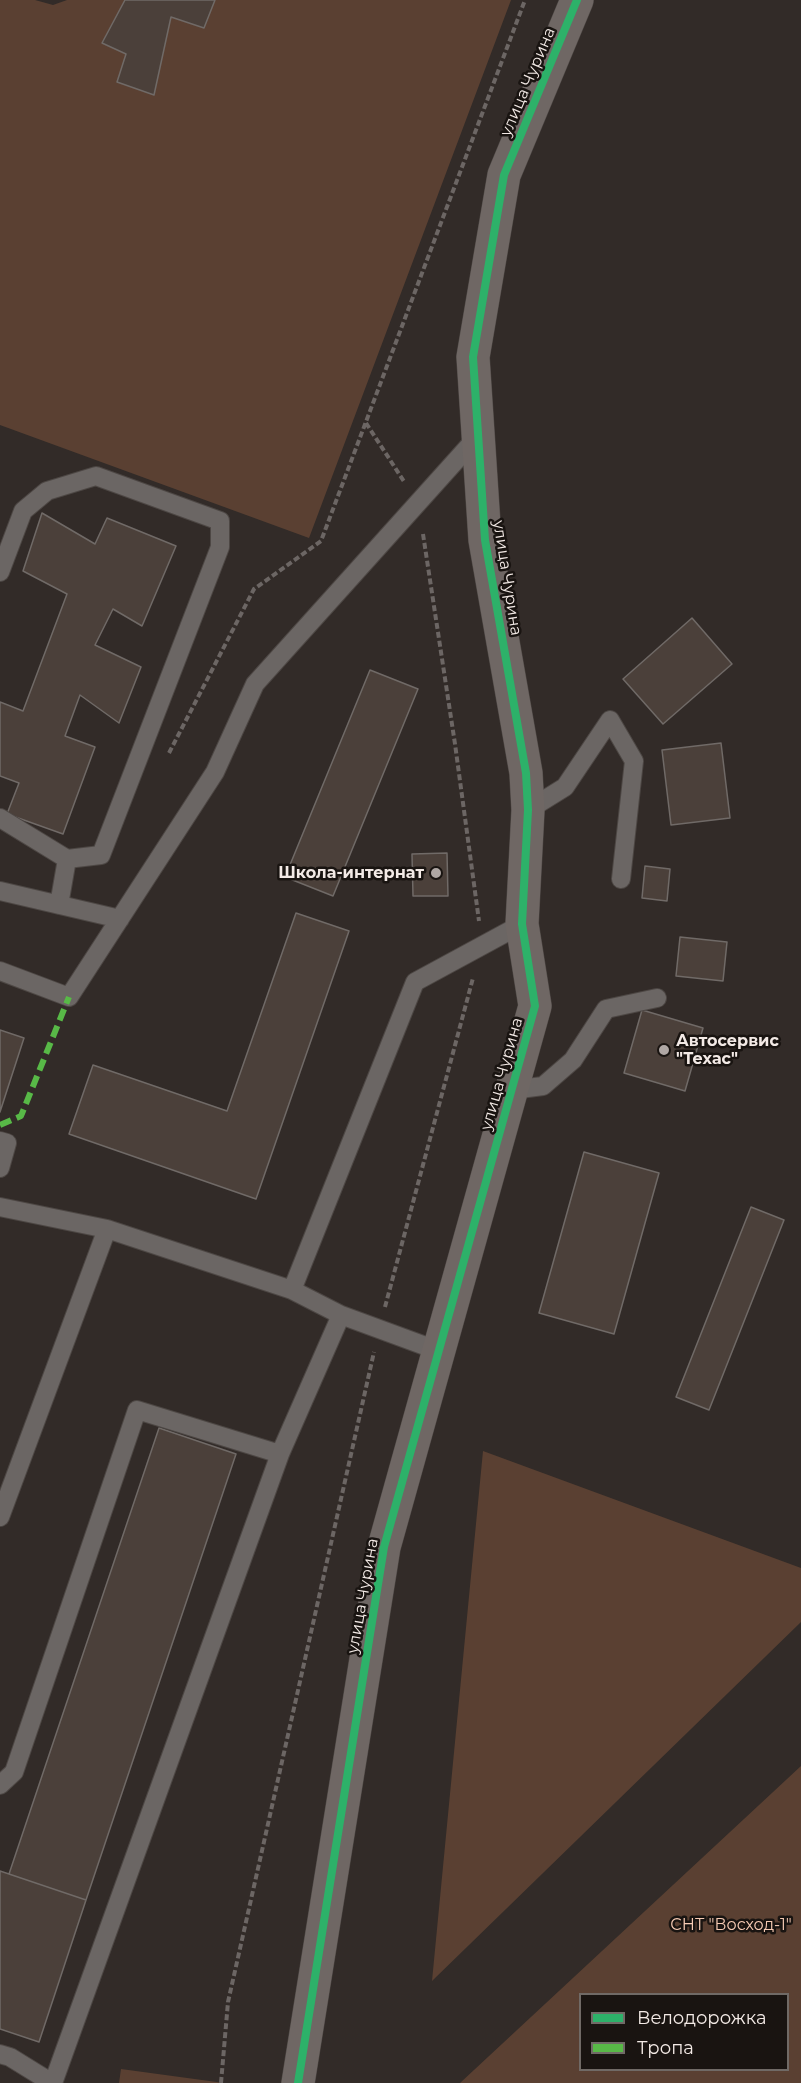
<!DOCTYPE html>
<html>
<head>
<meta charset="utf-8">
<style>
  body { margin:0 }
  #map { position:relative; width:801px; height:2083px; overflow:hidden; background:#322b28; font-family:Montserrat,sans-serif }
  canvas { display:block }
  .legend { position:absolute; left:579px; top:1993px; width:210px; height:78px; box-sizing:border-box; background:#191411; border:2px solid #706a66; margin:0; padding:8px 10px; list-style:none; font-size:18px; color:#f3eae6 }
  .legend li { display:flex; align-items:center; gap:12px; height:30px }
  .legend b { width:30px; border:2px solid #706a66 }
</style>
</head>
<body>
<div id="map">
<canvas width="801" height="2083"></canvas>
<ul class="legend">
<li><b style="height:8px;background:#2db169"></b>Велодорожка</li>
<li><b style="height:8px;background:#58b947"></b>Тропа</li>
</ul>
</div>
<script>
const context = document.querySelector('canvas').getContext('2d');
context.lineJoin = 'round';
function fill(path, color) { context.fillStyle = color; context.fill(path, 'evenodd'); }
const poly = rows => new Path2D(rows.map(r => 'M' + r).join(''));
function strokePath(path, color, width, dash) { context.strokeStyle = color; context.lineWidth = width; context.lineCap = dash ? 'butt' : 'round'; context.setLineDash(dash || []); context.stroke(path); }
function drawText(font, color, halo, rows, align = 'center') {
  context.font = font + ' Montserrat,sans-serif'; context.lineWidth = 5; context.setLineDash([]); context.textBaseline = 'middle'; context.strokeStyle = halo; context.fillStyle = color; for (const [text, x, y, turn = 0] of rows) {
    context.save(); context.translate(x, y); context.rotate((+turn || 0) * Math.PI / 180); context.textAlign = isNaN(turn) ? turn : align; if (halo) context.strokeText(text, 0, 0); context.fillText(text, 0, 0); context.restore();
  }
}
fill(poly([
  [0,0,35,0,53,5,67,0,125,0,102,43,126,54,154,94,171,17,215,0,511,0,309,538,0,425],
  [483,1451,801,1568,801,1622,432,1981],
  [801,1766,801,2083,460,2083],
  [580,1994,788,1994,788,2070,580,2070],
  [121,2069,224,2083,119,2083]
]), '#5a4032');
const building = poly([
  [125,0,215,0,204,28,171,17,154,95,117,82,126,54,102,43,125,0],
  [42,513,95,544,107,518,176,546,142,626,113,609,95,645,141,667,119,723,80,695,65,736,95,747,63,834,7,814,19,783,0,776,0,702,23,711,67,594,23,571,42,513],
  [692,618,732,664,663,724,623,679,692,618],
  [370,670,418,689,333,896,285,877,370,670],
  [721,743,730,818,671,825,662,750,721,743],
  [447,853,448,896,413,896,412,854,447,853],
  [645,866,670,869,667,901,642,898,645,866],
  [296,913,349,931,256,1199,69,1134,93,1065,227,1111,296,913],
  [680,937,727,942,723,981,676,976,680,937],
  [642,1010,703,1028,685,1091,624,1073,642,1010],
  [0,1030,24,1038,0,1112,0,1030],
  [584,1152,659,1173,614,1334,539,1313,584,1152],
  [751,1207,784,1220,709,1410,676,1397,751,1207],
  [159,1428,236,1454,86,1900,9,1874,159,1428],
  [0,1871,86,1900,39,2042,0,2029,0,1871]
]);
fill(building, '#4b403a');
strokePath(building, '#706a67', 1.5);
const lane = poly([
  [0,572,23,511,47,491,96,476,220,521,220,547,101,855,67,859,59,905],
  [528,810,565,787,610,720,634,761,621,879],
  [0,818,67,859],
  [0,891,120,919],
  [0,971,69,997,215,772,255,684,478,436],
  [512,1090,543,1086,573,1060,606,1009,657,998],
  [0,1141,7,1143,0,1168],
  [0,1207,107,1229],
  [292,1290,415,982,522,924],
  [0,1517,107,1229,292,1290,341,1315,439,1351],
  [0,1785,14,1772,137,1410,280,1454],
  [0,2054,10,2057,52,2083],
  [53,2083,280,1454,341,1315]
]);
const secondary = poly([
  [298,2083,384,1547,535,1006,522,924,528,810,526,773,485,540,473,357,504,175,577,0]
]);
strokePath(lane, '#4d4744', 20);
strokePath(secondary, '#4d4744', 34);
strokePath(poly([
  [366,423,405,483],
  [423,534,455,744,479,921],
  [169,753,254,589,321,541,525,0],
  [385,1307,473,978],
  [221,2083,228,2002,374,1352]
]), '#6c6664', 4, [6, 3]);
strokePath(lane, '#6b6664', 18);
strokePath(secondary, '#6f6764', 33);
strokePath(poly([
  [0,1125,21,1116,69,997]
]), '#58b947', 6, [12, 6]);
strokePath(poly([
  [298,2083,384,1547,535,1006,522,924,528,810,526,773,485,540,473,357,504,175,577,0]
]), '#2db169', 8);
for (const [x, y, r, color] of [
  [436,873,6,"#afa7a4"],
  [664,1050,6,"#afa7a4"]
]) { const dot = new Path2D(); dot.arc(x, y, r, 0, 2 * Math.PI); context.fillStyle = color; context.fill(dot); strokePath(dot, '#191411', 2); }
drawText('16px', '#f3eae6', '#191411', [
  ["улица Чурина",528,82,-67],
  ["улица Чурина",507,578,81],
  ["улица Чурина",502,1074,-74],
  ["улица Чурина",363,1596,-80]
]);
drawText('bold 16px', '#f3eae6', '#191411', [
  ["Школа-интернат",424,873],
  ["Автосервис",676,1041,"left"],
  ["\"Техас\"",676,1059,"left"]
], 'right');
drawText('16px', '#f8ccb5', '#191411', [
  ["СНТ \"Восход-1\"",731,1925]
]);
</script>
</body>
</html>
